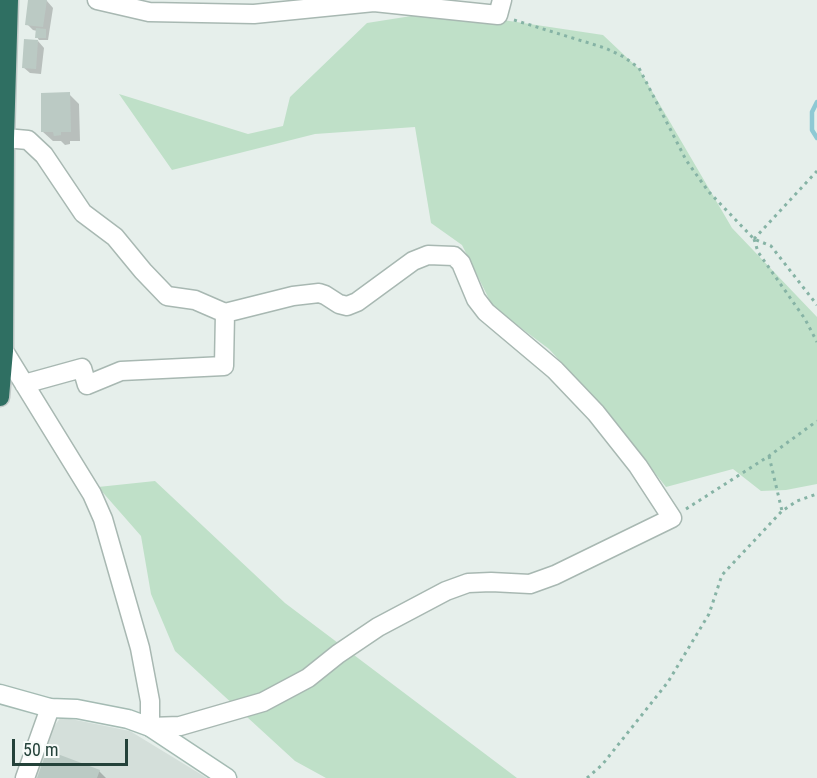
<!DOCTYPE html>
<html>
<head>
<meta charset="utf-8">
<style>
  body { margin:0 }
  #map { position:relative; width:817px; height:778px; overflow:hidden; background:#e6efeb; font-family:"Roboto Condensed",sans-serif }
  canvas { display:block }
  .scale { position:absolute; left:12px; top:739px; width:116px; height:27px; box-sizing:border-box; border:3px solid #24423a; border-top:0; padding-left:8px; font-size:18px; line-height:21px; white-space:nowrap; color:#24423a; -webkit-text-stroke:4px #f7fbf9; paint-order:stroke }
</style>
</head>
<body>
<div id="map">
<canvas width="817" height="778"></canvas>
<div class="scale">50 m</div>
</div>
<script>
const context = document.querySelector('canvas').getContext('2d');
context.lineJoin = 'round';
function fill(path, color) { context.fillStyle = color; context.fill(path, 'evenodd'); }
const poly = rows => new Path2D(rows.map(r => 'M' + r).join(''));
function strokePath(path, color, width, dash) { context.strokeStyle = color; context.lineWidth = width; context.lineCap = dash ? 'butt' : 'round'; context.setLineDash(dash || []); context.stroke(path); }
fill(poly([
  [61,717,130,731,207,778,31,778,46,737]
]), '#d4dfda');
fill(poly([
  [443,11,603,35,639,69,732,228,817,317,817,484,786,490,761,491,733,469,666,487,605,410,549,349,493,307,462,245,431,223,415,127,315,134,172,170,119,94,248,134,283,126,290,97,367,23],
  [155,481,285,603,517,778,326,778,295,761,175,651,151,594,141,536,98,487]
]), '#bfe0c8');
fill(poly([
  [30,0,47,1,53,8,48,40,39,40,37,37,37,31,33,30,27,24],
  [38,41,44,48,41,74,30,73,23,67],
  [69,94,79,104,80,141,70,141,70,144,65,145,61,141,53,141,43,132],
  [99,771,106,778,38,778]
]), '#0003');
strokePath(poly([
  [817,102,812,112,812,130,817,138]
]), '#8ec9d4', 4.5);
fill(poly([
  [28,0,47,0,43,27,25,25],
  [36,28,46,29,46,38,35,38],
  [24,39,38,40,36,69,22,68],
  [70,92,71,132,61,132,61,135,54,136,53,132,41,132,41,93],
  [47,750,100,770,97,778,37,778]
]), '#bbcac4');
const street = poly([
  [97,0,149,12,254,14,374,2,498,15,502,0],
  [4,351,92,494,103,519,140,648,150,701,150,727,180,726,263,702,308,678,338,654,378,627,446,591,468,583,491,582,530,584,555,575,672,518,638,466,596,413,555,370,486,312,476,299,461,263,454,256,428,255,413,261,357,302,347,306,339,304,325,295,319,293,293,296,225,313,195,300,167,296,143,271,115,237,83,213,44,155,28,140,5,138],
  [24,384,82,368,87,385,121,371,224,366,225,313],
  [25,778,50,708]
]);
const secondary = poly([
  [0,694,50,708,77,709,128,719,150,727,227,778]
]);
const highway = poly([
  [0,397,4,351,5,138,9,0]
]);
strokePath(street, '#a8b8b2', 21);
strokePath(secondary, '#a4bbb3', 21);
strokePath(highway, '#c2cac8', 21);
strokePath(poly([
  [514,20,605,48,624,57,639,68,686,160,708,191,754,239,771,246,817,305],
  [754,239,758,252,805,319,817,342],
  [754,239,817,171],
  [769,456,782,511],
  [686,509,769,456,817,421],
  [587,778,602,765,668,682,709,614,722,575,782,511,797,501,817,494]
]), '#86b3a5', 3, [3, 4.5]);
strokePath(street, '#fff', 18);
strokePath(secondary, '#fff', 18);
strokePath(highway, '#2f6f62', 18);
</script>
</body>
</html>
